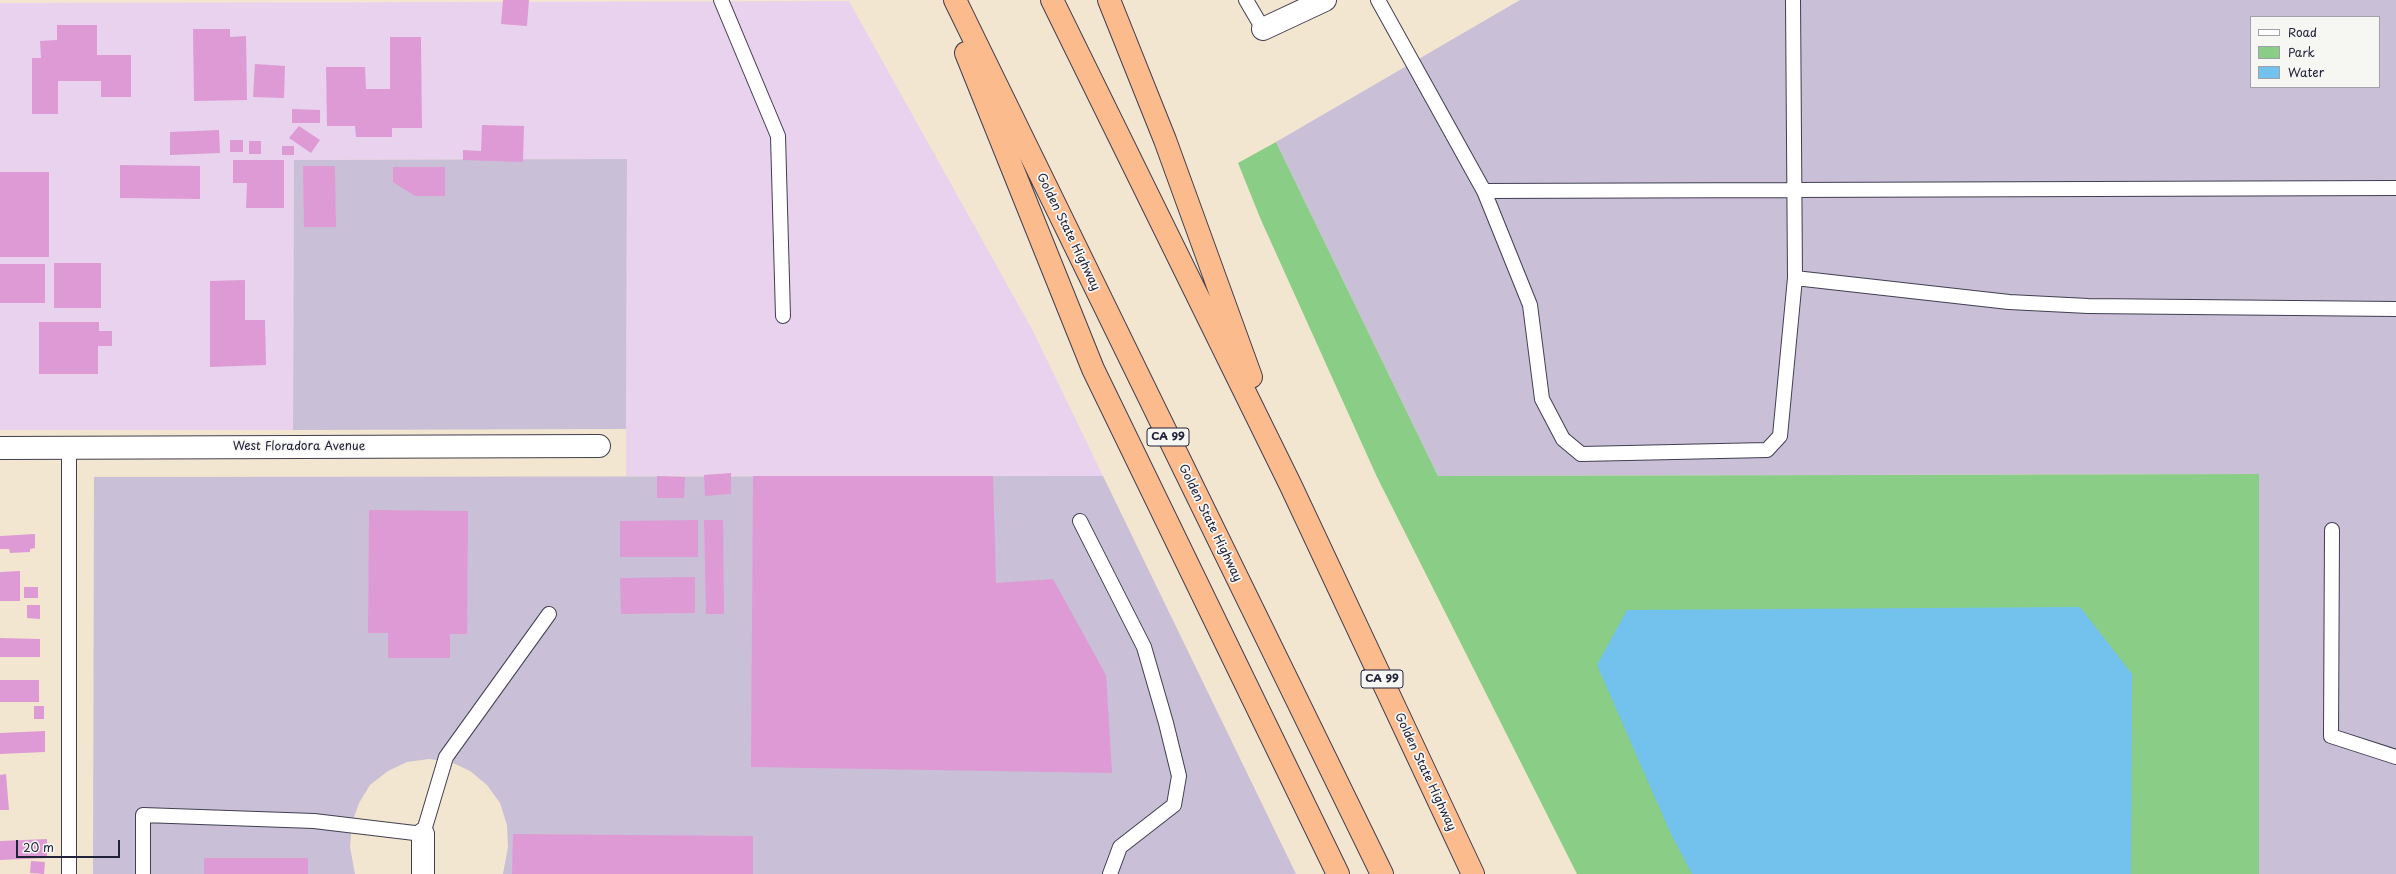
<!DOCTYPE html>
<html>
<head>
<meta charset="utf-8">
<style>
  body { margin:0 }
  #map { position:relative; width:2396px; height:874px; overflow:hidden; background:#f3e6d0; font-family:"Playpen Sans",sans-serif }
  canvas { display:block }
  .legend { position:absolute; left:2250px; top:16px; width:130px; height:72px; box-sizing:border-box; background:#f6f6f2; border:1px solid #a1a1a9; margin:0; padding:5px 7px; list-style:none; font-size:12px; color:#22223b }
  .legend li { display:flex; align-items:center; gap:8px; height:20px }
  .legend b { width:20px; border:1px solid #a1a1a9 }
  .scale { position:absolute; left:16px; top:840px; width:104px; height:18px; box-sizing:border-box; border:2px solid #22223b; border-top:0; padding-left:5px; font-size:12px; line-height:14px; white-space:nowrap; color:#22223b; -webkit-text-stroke:3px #f6f6f2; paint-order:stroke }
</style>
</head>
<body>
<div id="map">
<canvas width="2396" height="874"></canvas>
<ul class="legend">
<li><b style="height:5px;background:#fff"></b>Road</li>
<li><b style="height:11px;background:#8acd86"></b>Park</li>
<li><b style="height:11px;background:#72c2ed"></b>Water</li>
</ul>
<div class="scale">20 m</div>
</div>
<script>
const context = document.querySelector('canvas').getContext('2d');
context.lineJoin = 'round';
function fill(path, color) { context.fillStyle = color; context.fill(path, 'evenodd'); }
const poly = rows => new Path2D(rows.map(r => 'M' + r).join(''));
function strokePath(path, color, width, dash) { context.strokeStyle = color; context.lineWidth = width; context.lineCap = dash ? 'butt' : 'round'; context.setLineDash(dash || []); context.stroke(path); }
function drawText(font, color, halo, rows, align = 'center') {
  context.font = font + ' "Playpen Sans",sans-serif'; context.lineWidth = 3.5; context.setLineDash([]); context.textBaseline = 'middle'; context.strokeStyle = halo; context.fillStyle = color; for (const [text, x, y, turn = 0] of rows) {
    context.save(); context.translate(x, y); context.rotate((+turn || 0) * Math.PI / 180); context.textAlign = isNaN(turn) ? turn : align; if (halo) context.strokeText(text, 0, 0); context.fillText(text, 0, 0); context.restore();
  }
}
fill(poly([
  [849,1,1033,331,1103,476,626,476,627,159,294,160,293,430,0,430,0,3]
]), '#e9d2ed');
fill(poly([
  [1520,0,2396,0,2396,874,2259,874,2258,474,1438,476,1276,142],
  [2251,17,2379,17,2379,87,2251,87],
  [627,159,626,429,293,430,294,160],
  [1103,476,1296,874,503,874,508,847,507,825,500,803,487,785,470,771,451,762,429,759,407,762,388,771,370,785,359,803,352,823,350,847,355,874,93,874,94,477]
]), '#c9bfd7');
fill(poly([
  [1276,142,1438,476,2259,474,2259,874,1577,874,1377,477,1261,220,1238,163]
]), '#8acd86');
fill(poly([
  [2080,607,2132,674,2131,874,1692,874,1670,832,1597,665,1627,610]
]), '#72c2ed');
fill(poly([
  [503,0,529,0,527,26,501,24],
  [57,25,97,25,97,55,131,55,131,97,101,97,101,81,58,81,58,114,32,114,32,58,41,58,40,41,57,40],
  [193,29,230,29,230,37,246,36,247,100,194,101],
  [390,37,421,37,422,128,392,128,392,137,356,137,355,126,327,126,326,67,365,67,366,89,390,89],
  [255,64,285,66,284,98,253,97],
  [292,109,320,110,320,123,292,123],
  [482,125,524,126,523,162,463,160,463,150,481,151],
  [299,126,320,140,311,153,289,138],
  [219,130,220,153,170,155,170,132],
  [230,140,243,140,243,152,230,152],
  [249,141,261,141,261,154,249,154],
  [282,146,294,146,294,155,282,155],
  [233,160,284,160,284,208,246,208,247,183,233,183],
  [120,165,200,166,200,199,120,198],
  [303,166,335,166,336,227,304,227],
  [393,167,445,167,445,196,415,196,393,182],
  [0,172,49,172,49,257,0,257],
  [54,263,101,263,101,308,54,308],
  [0,264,45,264,45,303,0,303],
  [245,280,245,320,265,320,266,365,210,367,210,281],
  [39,322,99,322,99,331,112,331,112,346,98,346,98,374,39,374],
  [731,473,731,494,705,496,704,475],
  [657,476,685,477,684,498,657,498],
  [753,476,993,476,996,583,1053,579,1106,675,1112,773,751,767],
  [369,510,468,511,467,634,450,634,450,658,388,658,388,633,368,633],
  [698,520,698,557,620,557,620,521],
  [704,520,723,520,724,614,706,614],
  [35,534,35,548,30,549,30,552,10,553,9,549,0,549,0,536],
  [20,571,20,601,0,601,0,572],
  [695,577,695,613,621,614,620,578],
  [24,587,38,587,38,598,24,598],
  [27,605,40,605,40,619,27,618],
  [0,638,40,639,40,657,0,657],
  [0,680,39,680,39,702,0,702],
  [34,706,44,706,44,719,34,719],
  [45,731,45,752,0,754,0,733],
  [6,774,9,810,0,810,0,775],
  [513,834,753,836,753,874,512,874],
  [47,839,47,858,0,860,0,841],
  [204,858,308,858,308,874,204,874],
  [31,861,45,862,44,874,30,873]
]), '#de9ad4');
const service = poly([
  [721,0,778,136,783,316],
  [1246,0,1263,29],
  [1378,0,1484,191,1530,305,1542,399,1563,439,1581,454,1767,450,1780,436,1795,278,1793,0],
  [1484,191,2396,188],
  [1795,278,2009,302,2088,306,2396,309],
  [69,449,69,874],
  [1080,521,1144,647,1166,723,1179,776,1174,805,1120,847,1110,874],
  [2332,530,2331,736,2396,757],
  [143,874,143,815,314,821,423,834,446,757,549,614]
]);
const minor = poly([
  [1263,29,1325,0],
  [0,448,599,446],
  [423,874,423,834]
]);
const motorway = poly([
  [955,0,1382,874],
  [1052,0,1290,484,1473,874],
  [1109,0,1165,140,1251,377],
  [966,53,1093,369,1338,874]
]);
strokePath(service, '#413f51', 16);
strokePath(minor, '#413f51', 24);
strokePath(motorway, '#413f51', 24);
strokePath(service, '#fff', 14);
strokePath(minor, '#fff', 22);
strokePath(motorway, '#fbbb8d', 22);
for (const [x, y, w] of [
  [1168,437,42],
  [1382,679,42]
]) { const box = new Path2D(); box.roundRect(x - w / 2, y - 9, w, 18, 3); context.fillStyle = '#f6f6f2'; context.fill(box); strokePath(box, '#22223b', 1); }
drawText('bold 11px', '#22223b', null, [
  ["CA 99",1168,437],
  ["CA 99",1382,679]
]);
drawText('12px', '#22223b', '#f6f6f2', [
  ["Golden State Highway",1068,232,64],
  ["West Floradora Avenue",299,447],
  ["Golden State Highway",1210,523,64],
  ["Golden State Highway",1425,772,65]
]);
</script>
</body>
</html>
